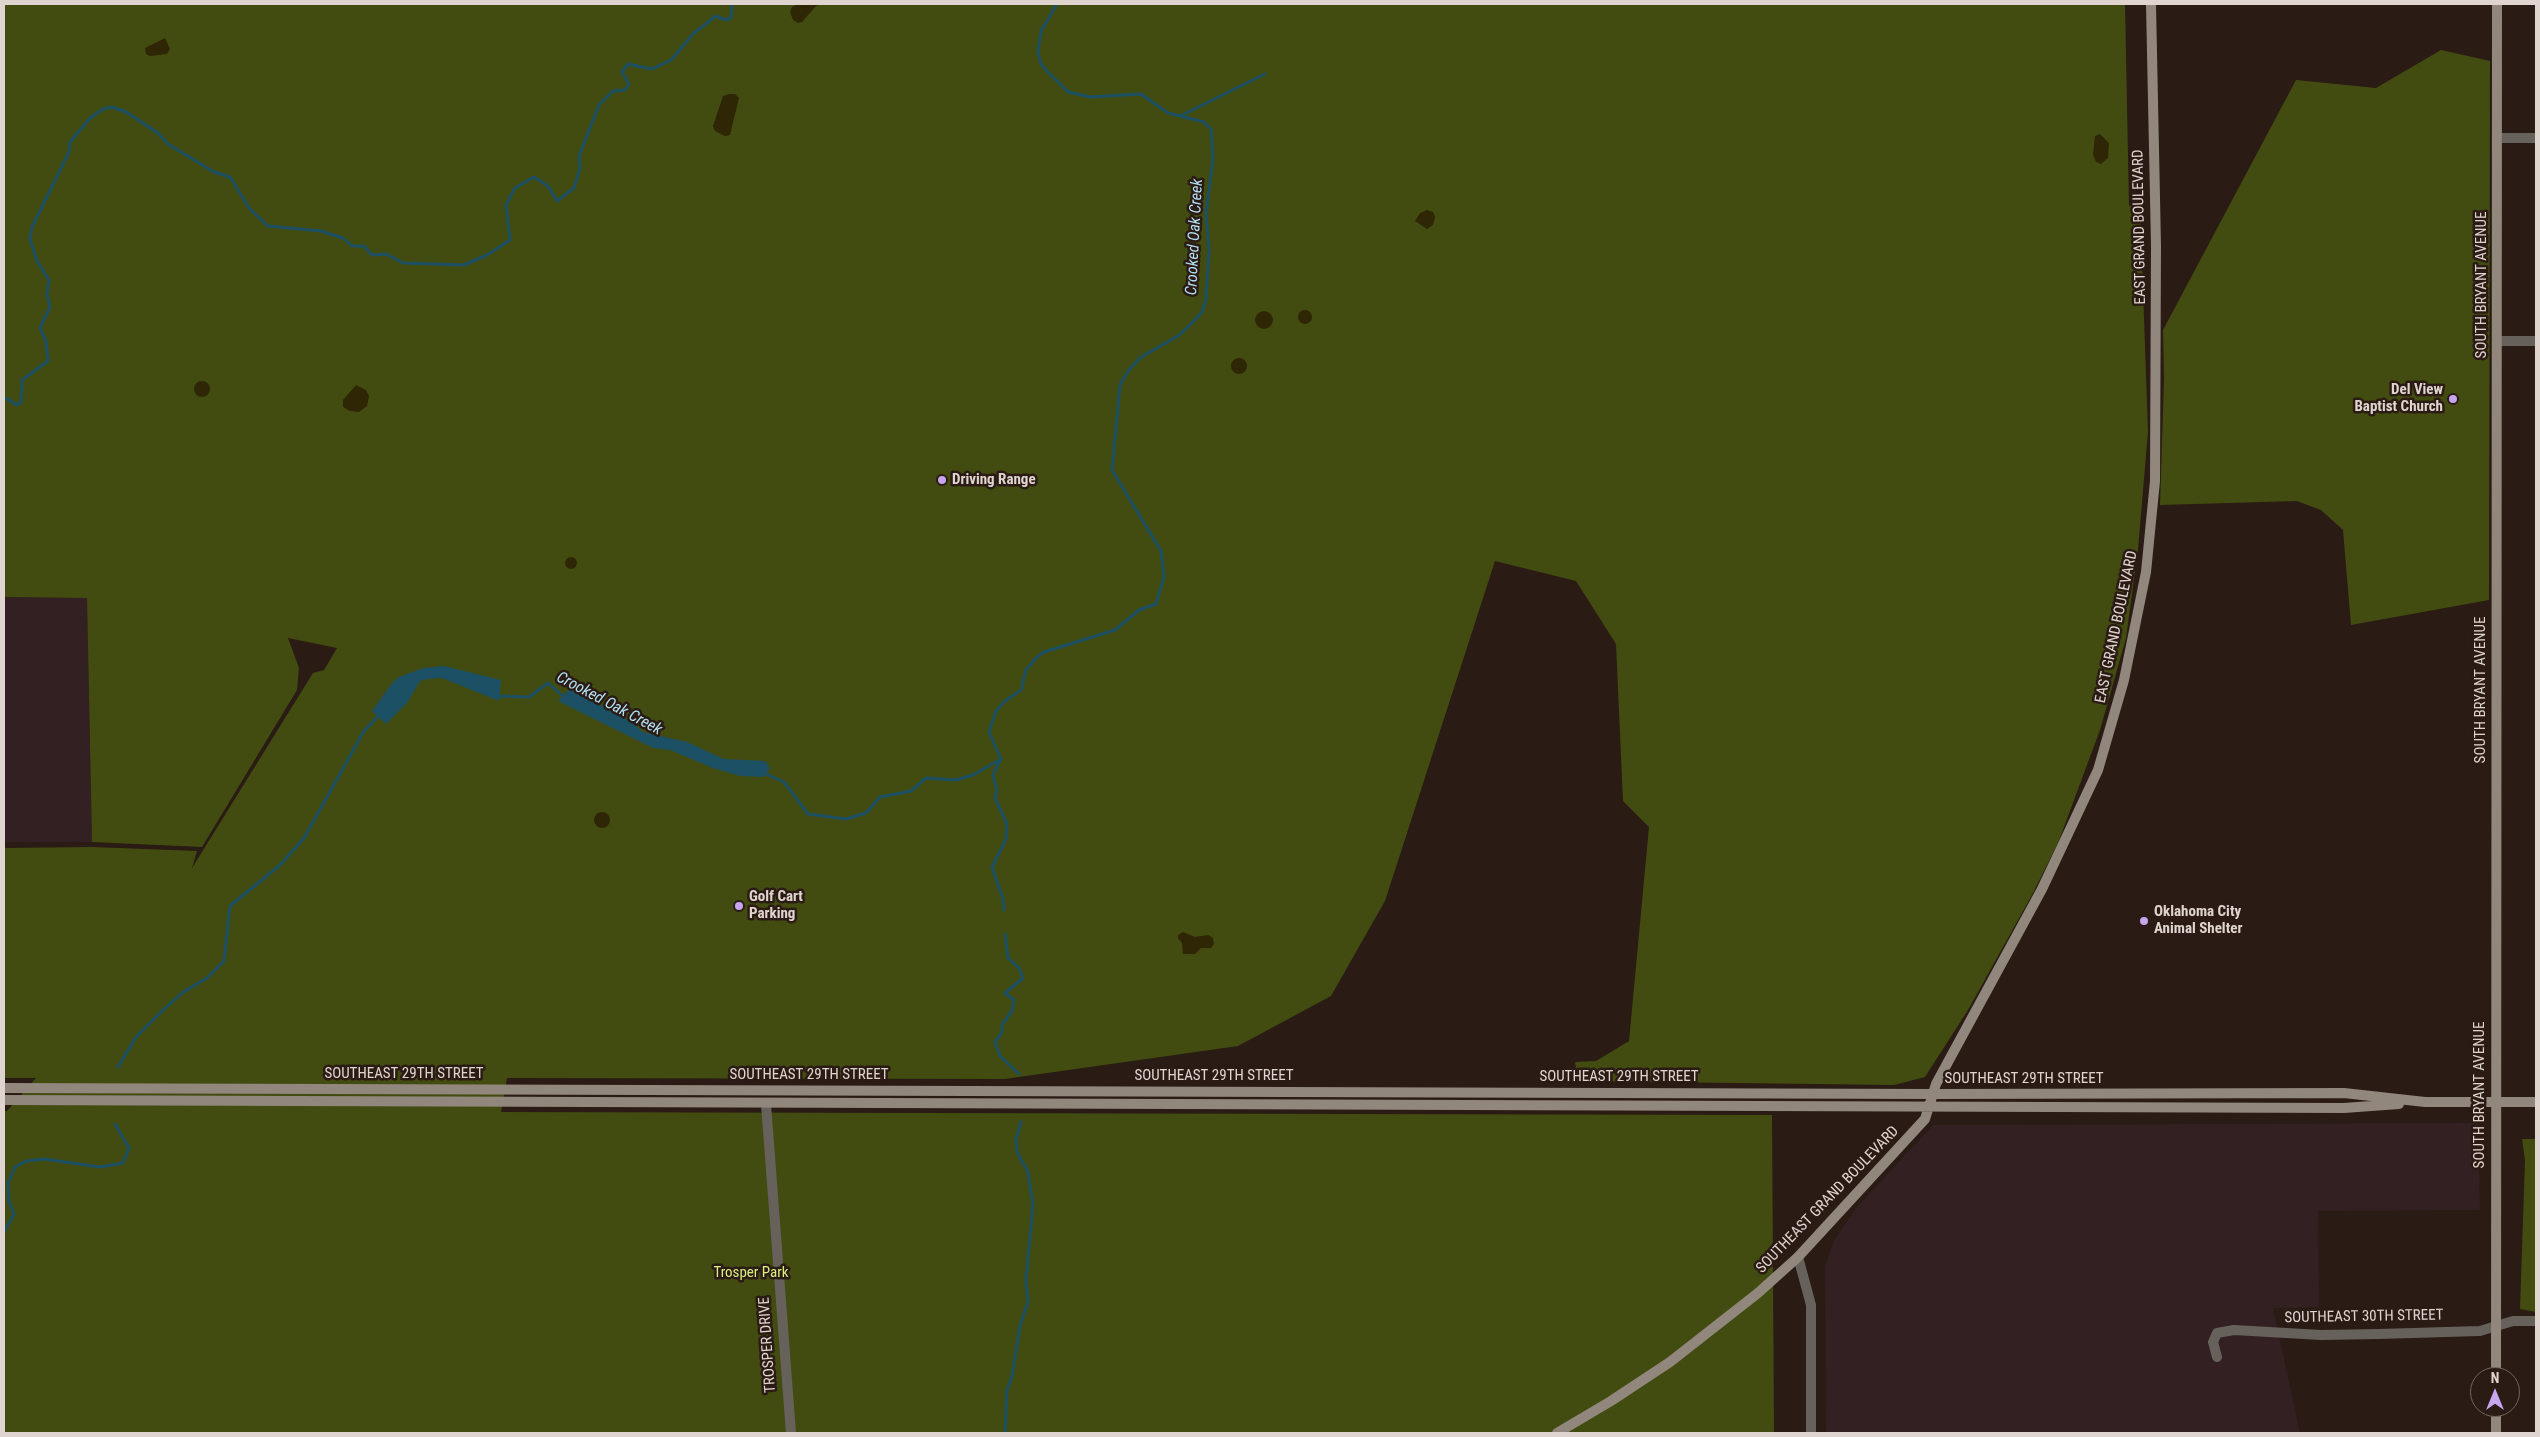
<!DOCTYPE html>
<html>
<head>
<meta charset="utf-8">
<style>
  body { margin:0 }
  #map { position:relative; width:2540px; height:1437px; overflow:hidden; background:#2a1b14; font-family:"Roboto Condensed",sans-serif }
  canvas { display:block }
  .frame { position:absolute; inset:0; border:5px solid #e0d4cf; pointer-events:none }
  .north { position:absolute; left:2470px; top:1367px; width:50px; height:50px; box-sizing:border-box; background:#2a1b14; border:1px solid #73655f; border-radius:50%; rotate:0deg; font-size:14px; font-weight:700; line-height:20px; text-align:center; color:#e0d4cf }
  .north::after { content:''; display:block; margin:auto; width:18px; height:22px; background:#c7a6ef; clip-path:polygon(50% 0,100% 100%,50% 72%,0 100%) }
</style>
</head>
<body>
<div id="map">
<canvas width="2540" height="1437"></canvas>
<div class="frame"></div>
<div class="north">N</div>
</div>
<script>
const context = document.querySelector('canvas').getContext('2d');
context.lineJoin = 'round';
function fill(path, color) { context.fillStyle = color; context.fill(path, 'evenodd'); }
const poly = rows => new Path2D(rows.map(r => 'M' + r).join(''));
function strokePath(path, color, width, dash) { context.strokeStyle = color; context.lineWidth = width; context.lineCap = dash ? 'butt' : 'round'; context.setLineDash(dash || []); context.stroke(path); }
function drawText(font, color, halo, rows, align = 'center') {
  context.font = font + ' "Roboto Condensed",sans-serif'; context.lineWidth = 5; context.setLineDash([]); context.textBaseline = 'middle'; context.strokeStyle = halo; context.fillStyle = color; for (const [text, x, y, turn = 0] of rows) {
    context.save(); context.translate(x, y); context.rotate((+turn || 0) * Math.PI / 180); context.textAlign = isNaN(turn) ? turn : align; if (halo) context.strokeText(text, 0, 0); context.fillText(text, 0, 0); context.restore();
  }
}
fill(poly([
  [4,597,87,598,92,842,4,842],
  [2478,1123,2480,1210,2318,1211,2319,1307,2273,1308,2300,1433,1826,1433,1825,1267,1830,1252,1835,1238,1858,1206,1933,1125]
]), '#332022');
fill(poly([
  [4,4,2125,4,2129,206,2140,203,2148,432,2138,549,2126,638,2100,730,2058,843,2033,893,1968,1010,1925,1077,1894,1085,1578,1081,1575,1062,1596,1061,1629,1041,1649,827,1623,801,1616,644,1576,581,1495,561,1385,901,1331,996,1238,1046,1005,1079,507,1078,501,1112,1772,1115,1774,1433,4,1433,4,1111,7,1111,36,1078,4,1078,4,848,91,847,197,851,192,868,313,673,324,670,337,648,288,638,299,668,297,690,202,847,92,842,87,598,4,597],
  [2441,50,2490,61,2489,600,2351,625,2343,530,2321,510,2297,501,2160,505,2164,379,2163,330,2296,80,2376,88],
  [2522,1139,2536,1139,2536,1312,2520,1309,2525,1160]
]), '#434c10');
fill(poly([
  [798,4,823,4,816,6,802,22,798,23,793,20,790,12,792,7],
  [165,38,170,49,167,54,150,56,146,54,145,48],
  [729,94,735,94,739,98,730,135,725,136,715,131,713,126,723,96],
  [2100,134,2109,143,2108,158,2101,164,2096,162,2093,154,2095,136],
  [1427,210,1433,212,1435,217,1433,225,1427,229,1415,221,1420,213],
  '1298 317a7 7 0 1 1 14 0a7 7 0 1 1-14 0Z',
  '1255 320a9 9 0 1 1 18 0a9 9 0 1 1-18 0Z',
  '1231 366a8 8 0 1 1 16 0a8 8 0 1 1-16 0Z',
  '194 389a8 8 0 1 1 16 0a8 8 0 1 1-16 0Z',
  [356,385,366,390,369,396,367,406,359,412,350,411,343,407,343,400],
  '565 563a6 6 0 1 1 12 0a6 6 0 1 1-12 0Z',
  '594 820a8 8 0 1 1 16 0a8 8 0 1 1-16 0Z',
  [1183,932,1195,937,1208,935,1213,938,1214,944,1211,948,1201,948,1195,954,1183,954,1182,943,1178,938,1178,935]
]), '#2e2604');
fill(poly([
  [444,666,501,680,499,701,442,678,428,679,420,681,407,703,386,724,372,711,392,683,399,677,423,668],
  [570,688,633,723,643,732,687,742,724,759,765,761,770,768,764,777,740,776,713,768,670,750,653,748,558,701]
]), '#1c5065');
strokePath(poly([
  [1180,116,1265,74],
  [4,397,17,405,21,402,22,380,48,361,46,341,40,328,50,307,47,294,49,280,37,261,30,239,32,227,69,152,70,142,90,118,103,109,112,107,126,112,158,133,168,144,214,172,230,177,250,209,268,226,321,231,343,238,352,246,364,246,372,255,386,254,403,263,464,265,487,255,510,240,506,205,515,188,534,177,548,186,557,201,574,188,580,168,579,156,599,105,613,91,625,90,629,84,622,72,628,64,652,69,671,60,694,33,716,16,726,20,731,18,732,4],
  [498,696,529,697,548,683,565,698],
  [1001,759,989,732,996,711,1005,701,1021,690,1026,670,1036,658,1044,652,1115,630,1139,610,1156,604,1164,577,1161,551,1112,470,1120,385,1128,371,1141,357,1178,336,1192,323,1202,312,1206,299,1209,250,1206,214,1213,159,1211,129,1204,122,1168,113,1141,94,1090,97,1068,92,1047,71,1041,64,1038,52,1041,31,1057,4],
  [1001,759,993,775,997,791,995,798,1007,824,1006,839,992,867,1003,899,1004,910],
  [764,773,784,782,808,814,846,819,866,813,880,797,911,791,926,778,956,780,973,775,1001,759],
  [1005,934,1008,958,1019,968,1023,978,1005,993,1014,1000,1012,1011,1003,1023,1001,1034,995,1042,1000,1056,1019,1074],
  [118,1067,136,1037,162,1011,182,993,207,978,224,961,230,906,280,865,304,838,364,731,380,714],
  [4,1232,14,1214,9,1202,8,1183,15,1167,26,1161,44,1159,100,1167,123,1163,129,1148,115,1124],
  [1005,1433,1007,1390,1012,1376,1020,1326,1028,1302,1026,1280,1033,1205,1028,1172,1017,1152,1016,1139,1021,1122]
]), '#1c5065', 3);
strokePath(poly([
  [2497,138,2536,138],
  [2497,341,2536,341],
  [766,1104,791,1433],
  [1798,1257,1811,1305,1811,1433],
  [2217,1357,2213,1342,2217,1333,2234,1330,2321,1335,2379,1334,2480,1331,2513,1321,2536,1321]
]), '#67615b', 10);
strokePath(poly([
  [4,1088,1933,1094,2344,1093,2425,1102,2536,1102],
  [4,1100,2344,1108,2399,1104],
  [2496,1377,2497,4],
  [1557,1433,1611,1401,1670,1362,1758,1293,1798,1257,1925,1119,1936,1084,2042,889,2098,770,2124,680,2146,572,2155,481,2156,246,2151,4],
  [2496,1433,2496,1407]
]), '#91877d', 10);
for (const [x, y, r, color] of [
  [2453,399,5,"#c7a6ef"],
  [942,480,5,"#c7a6ef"],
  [739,906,5,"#c7a6ef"],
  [2144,921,5,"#c7a6ef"]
]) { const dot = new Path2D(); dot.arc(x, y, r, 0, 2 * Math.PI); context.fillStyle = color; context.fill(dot); strokePath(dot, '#2a1b14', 2); }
drawText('15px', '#e0d4cf', '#2a1b14', [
  ["EAST GRAND BOULEVARD",2140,227,-91],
  ["SOUTH BRYANT AVENUE",2482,285,-90],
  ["EAST GRAND BOULEVARD",2117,627,-78],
  ["SOUTH BRYANT AVENUE",2481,690,-90],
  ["SOUTHEAST 29TH STREET",404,1074],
  ["SOUTHEAST 29TH STREET",809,1075],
  ["SOUTHEAST 29TH STREET",1214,1076],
  ["SOUTHEAST 29TH STREET",1619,1077],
  ["SOUTHEAST 29TH STREET",2024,1079],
  ["SOUTH BRYANT AVENUE",2480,1095,-90],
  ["SOUTHEAST GRAND BOULEVARD",1828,1200,-46],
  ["SOUTHEAST 30TH STREET",2364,1317,-1],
  ["TROSPER DRIVE",768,1345,-94]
]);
drawText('bold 15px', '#e0d4cf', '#2a1b14', [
  ["Del View",2443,390,"right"],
  ["Baptist Church",2443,407,"right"],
  ["Driving Range",952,480],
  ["Golf Cart",749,897],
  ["Parking",749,914],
  ["Oklahoma City",2154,912],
  ["Animal Shelter",2154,929]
], 'left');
drawText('15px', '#d9ef81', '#2a1b14', [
  ["Trosper Park",751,1273]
]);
drawText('italic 16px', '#b2dff4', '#2a1b14', [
  ["Crooked Oak Creek",1195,237,-87],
  ["Crooked Oak Creek",609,704,28]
]);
</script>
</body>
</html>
